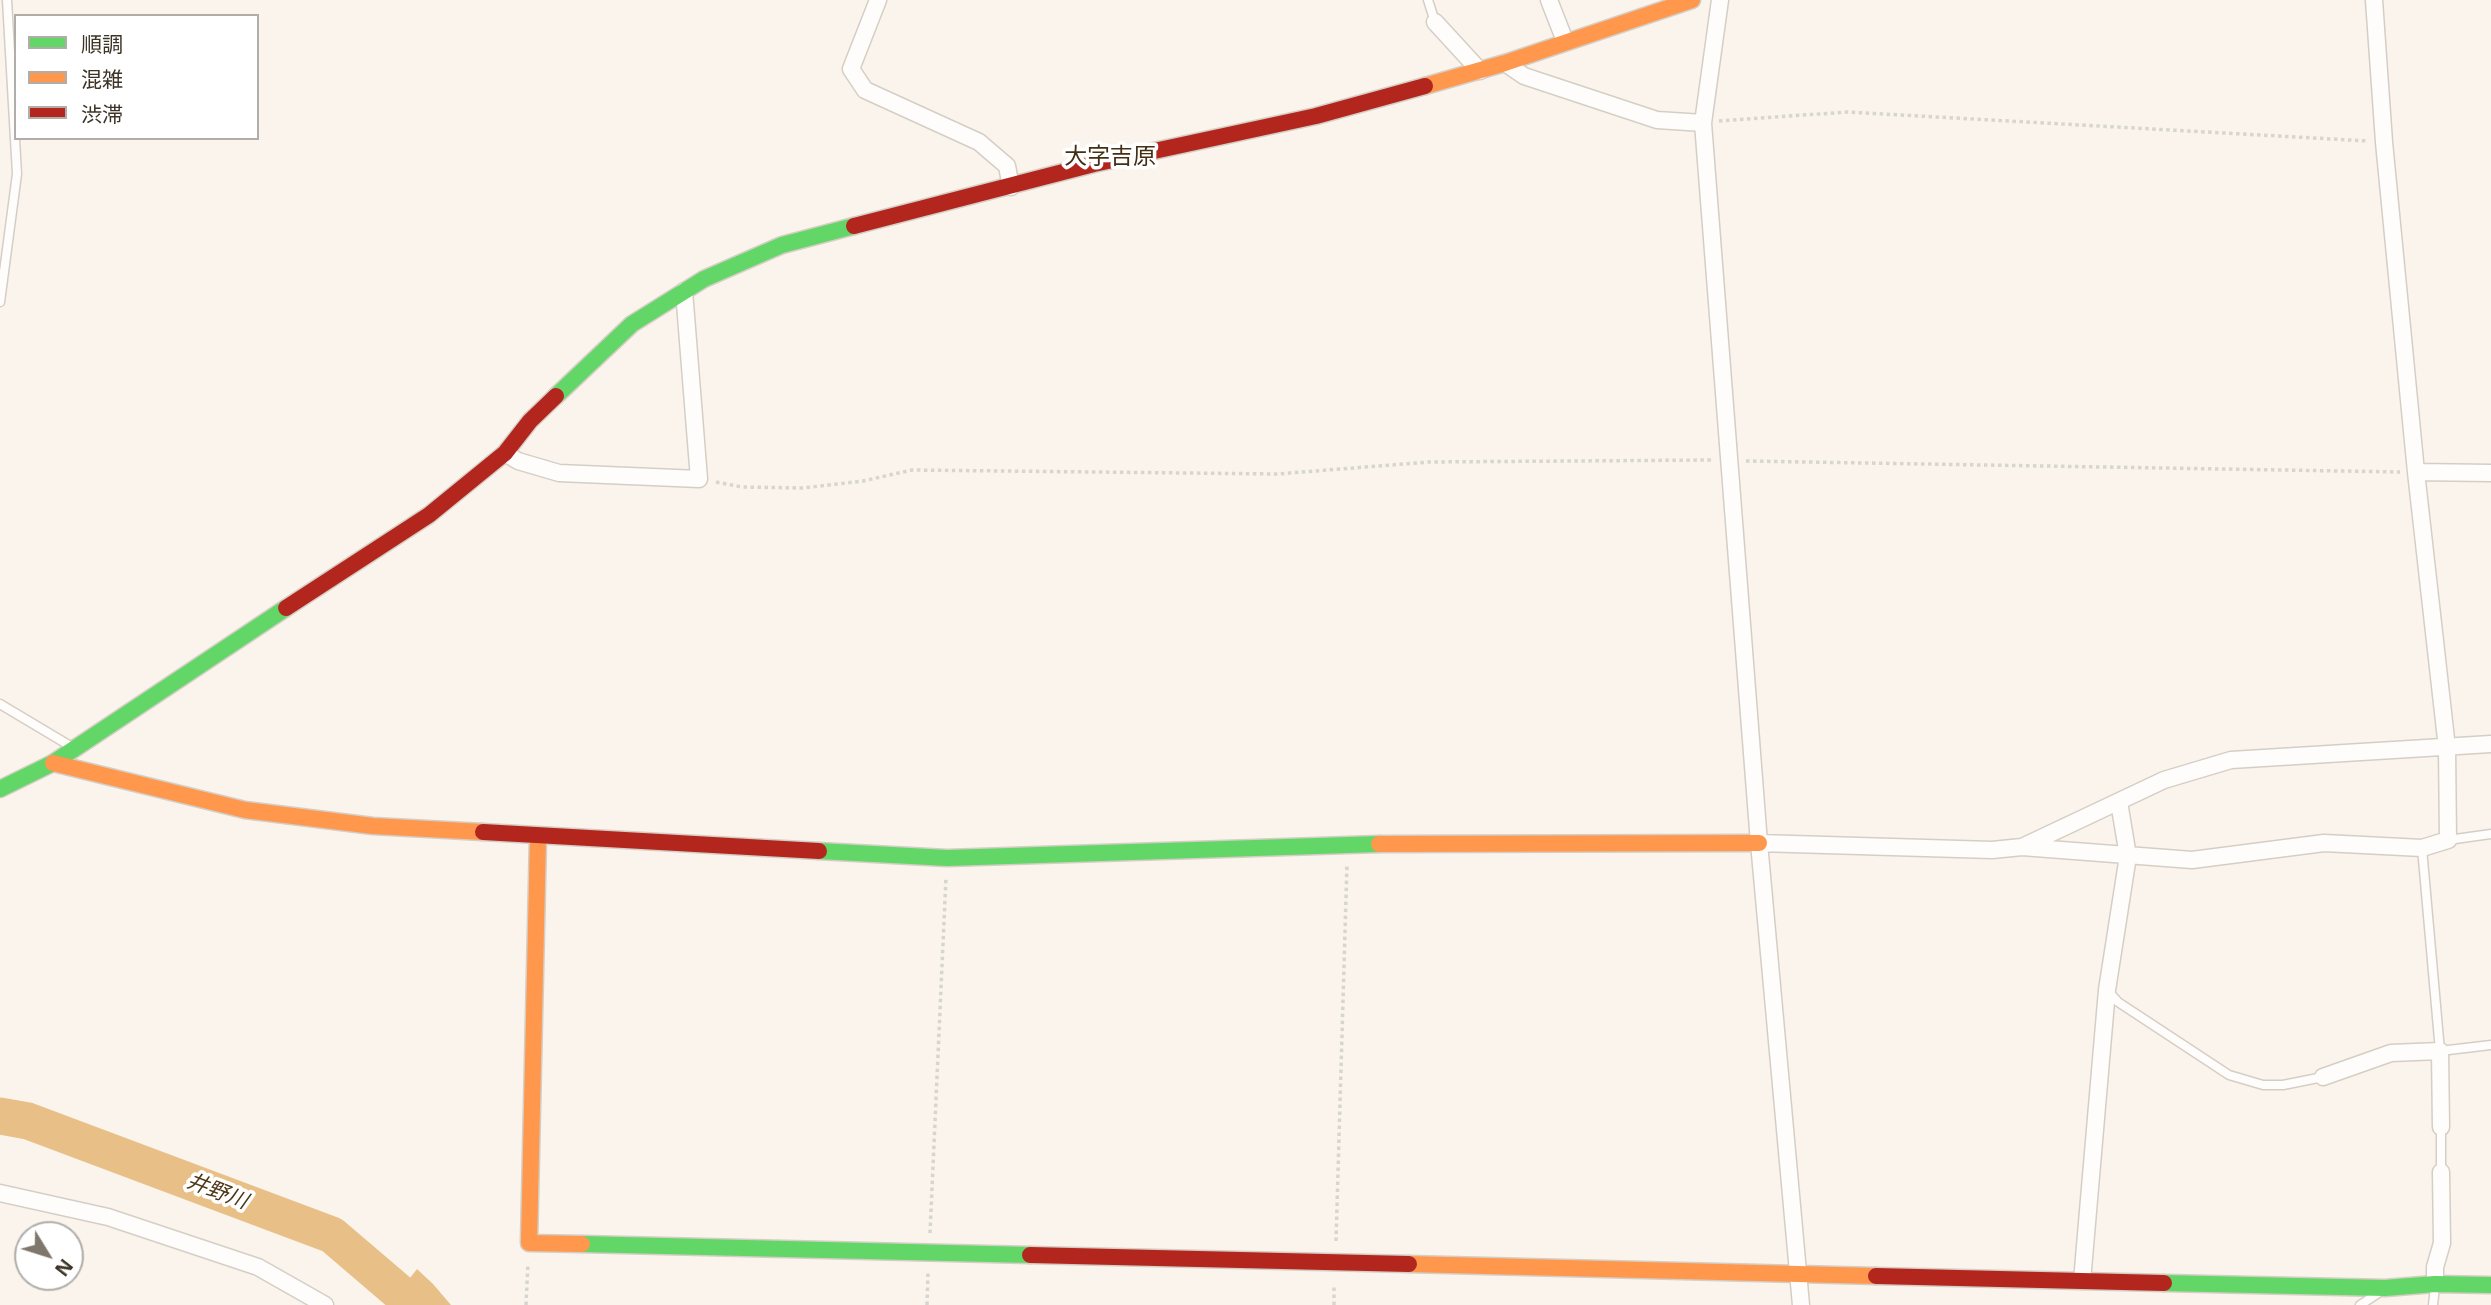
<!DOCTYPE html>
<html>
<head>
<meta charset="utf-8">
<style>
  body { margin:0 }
  #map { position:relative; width:2491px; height:1305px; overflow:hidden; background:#faf4ed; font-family:"Noto Sans","Noto Sans JP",sans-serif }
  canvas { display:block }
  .legend { position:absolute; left:14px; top:14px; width:245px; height:126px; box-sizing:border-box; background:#fff; border:2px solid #b1aea9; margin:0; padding:9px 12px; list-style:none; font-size:21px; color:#3d3427 }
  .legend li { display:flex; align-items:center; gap:14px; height:35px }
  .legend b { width:35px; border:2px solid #b1aea9 }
  .north { position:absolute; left:14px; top:1221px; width:70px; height:70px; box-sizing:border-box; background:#fff; border:2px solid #b1aea9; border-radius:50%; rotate:128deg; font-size:19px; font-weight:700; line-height:28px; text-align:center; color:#3d3427 }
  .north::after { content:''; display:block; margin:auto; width:24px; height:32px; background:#7f776c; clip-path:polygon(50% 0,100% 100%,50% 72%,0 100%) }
</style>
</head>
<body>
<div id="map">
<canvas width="2491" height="1305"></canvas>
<ul class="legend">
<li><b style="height:9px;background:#63d668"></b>順調</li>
<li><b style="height:9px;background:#ff974d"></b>混雑</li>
<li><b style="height:9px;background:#b3261e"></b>渋滞</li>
</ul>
<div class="north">N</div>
</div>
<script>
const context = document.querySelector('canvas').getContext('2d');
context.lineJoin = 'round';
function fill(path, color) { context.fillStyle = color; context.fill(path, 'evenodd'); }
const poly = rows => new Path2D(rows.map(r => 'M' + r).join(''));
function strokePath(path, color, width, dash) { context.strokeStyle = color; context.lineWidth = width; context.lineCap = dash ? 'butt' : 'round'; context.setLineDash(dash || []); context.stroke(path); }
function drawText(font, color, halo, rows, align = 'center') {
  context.font = font + ' "Noto Sans","Noto Sans JP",sans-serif'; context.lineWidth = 7; context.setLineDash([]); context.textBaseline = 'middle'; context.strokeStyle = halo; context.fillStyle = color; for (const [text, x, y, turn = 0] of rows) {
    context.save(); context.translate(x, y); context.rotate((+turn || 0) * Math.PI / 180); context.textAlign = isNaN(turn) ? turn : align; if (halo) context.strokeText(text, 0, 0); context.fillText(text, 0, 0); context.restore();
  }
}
fill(poly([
  [417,1269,433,1284,451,1305,389,1305]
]), '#e8c087');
strokePath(poly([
  [0,1116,28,1121,332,1235,414,1305]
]), '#e8c087', 37);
const lane = poly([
  [1428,0,1435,22],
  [0,302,17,174,7,0],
  [0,704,72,747],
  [2448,840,2491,834],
  [2422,848,2440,1051,2491,1045],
  [2107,990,2118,1002,2229,1075,2263,1085,2283,1085,2323,1077],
  [2441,1127,2441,1172],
  [2360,1305,2377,1294],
  [2433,1305,2435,1287]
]);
const street = poly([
  [878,0,851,69,865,90,979,142,1007,166,1011,187],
  [1549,0,1565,41],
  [1720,0,1703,123,1759,843,1801,1305],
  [1435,22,1480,71],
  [1505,63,1524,76,1657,120,1703,123],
  [505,453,518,461,559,473,699,479,684,291],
  [2416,472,2491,473],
  [1759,843,1992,850,2022,847,2164,780,2231,760,2491,744],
  [2022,847,2192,860,2324,843,2422,848,2448,840,2447,748,2416,472,2384,142,2374,0],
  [2323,1077,2391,1053,2440,1051,2441,1127],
  [0,1193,108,1217,258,1267,325,1305],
  [2082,1281,2107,990,2128,856,2119,802],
  [2435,1284,2435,1267,2442,1243,2441,1172]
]);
const fast = poly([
  [556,396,632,324,704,279,782,245,854,226],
  [0,789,53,763,286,608],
  [819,851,947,858,1379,844],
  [582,1244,1030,1255],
  [2164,1283,2385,1288,2435,1284,2491,1285]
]);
const slow = poly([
  [1425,86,1505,63,1692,0],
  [53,763,245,810,373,826,483,832],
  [538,837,529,1243,582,1244],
  [1379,844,1759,843],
  [1409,1264,1876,1276]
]);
const jam = poly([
  [854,226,1094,164,1316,116,1425,86],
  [286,608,429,515,505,453,530,421,556,396],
  [483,832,819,851],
  [1030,1255,1409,1264],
  [1876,1276,2164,1283]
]);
strokePath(lane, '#d5cec5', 11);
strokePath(street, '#d5cec5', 19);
strokePath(fast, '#d5cec5', 19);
strokePath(slow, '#d5cec5', 19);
strokePath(jam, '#d5cec5', 19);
strokePath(poly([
  [1719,121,1847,112,2368,141],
  [1746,461,2400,472],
  [716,482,742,487,803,488,863,481,912,470,1277,474,1429,462,1714,460],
  [930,1233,946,877],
  [1336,1241,1347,864],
  [526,1305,528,1263],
  [927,1305,928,1272],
  [1334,1305,1334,1284]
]), '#d7d5d0', 3.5, [3.5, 3.5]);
strokePath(lane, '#fefdfc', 8);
strokePath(street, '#fefdfc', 16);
strokePath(fast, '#63d668', 16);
strokePath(slow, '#ff974d', 16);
strokePath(jam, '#b3261e', 16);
drawText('italic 21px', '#4d3615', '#fff', [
  ["井野川",217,1192,21]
]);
drawText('23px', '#422f14', '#fff', [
  ["大字吉原",1110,157]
]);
</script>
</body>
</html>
